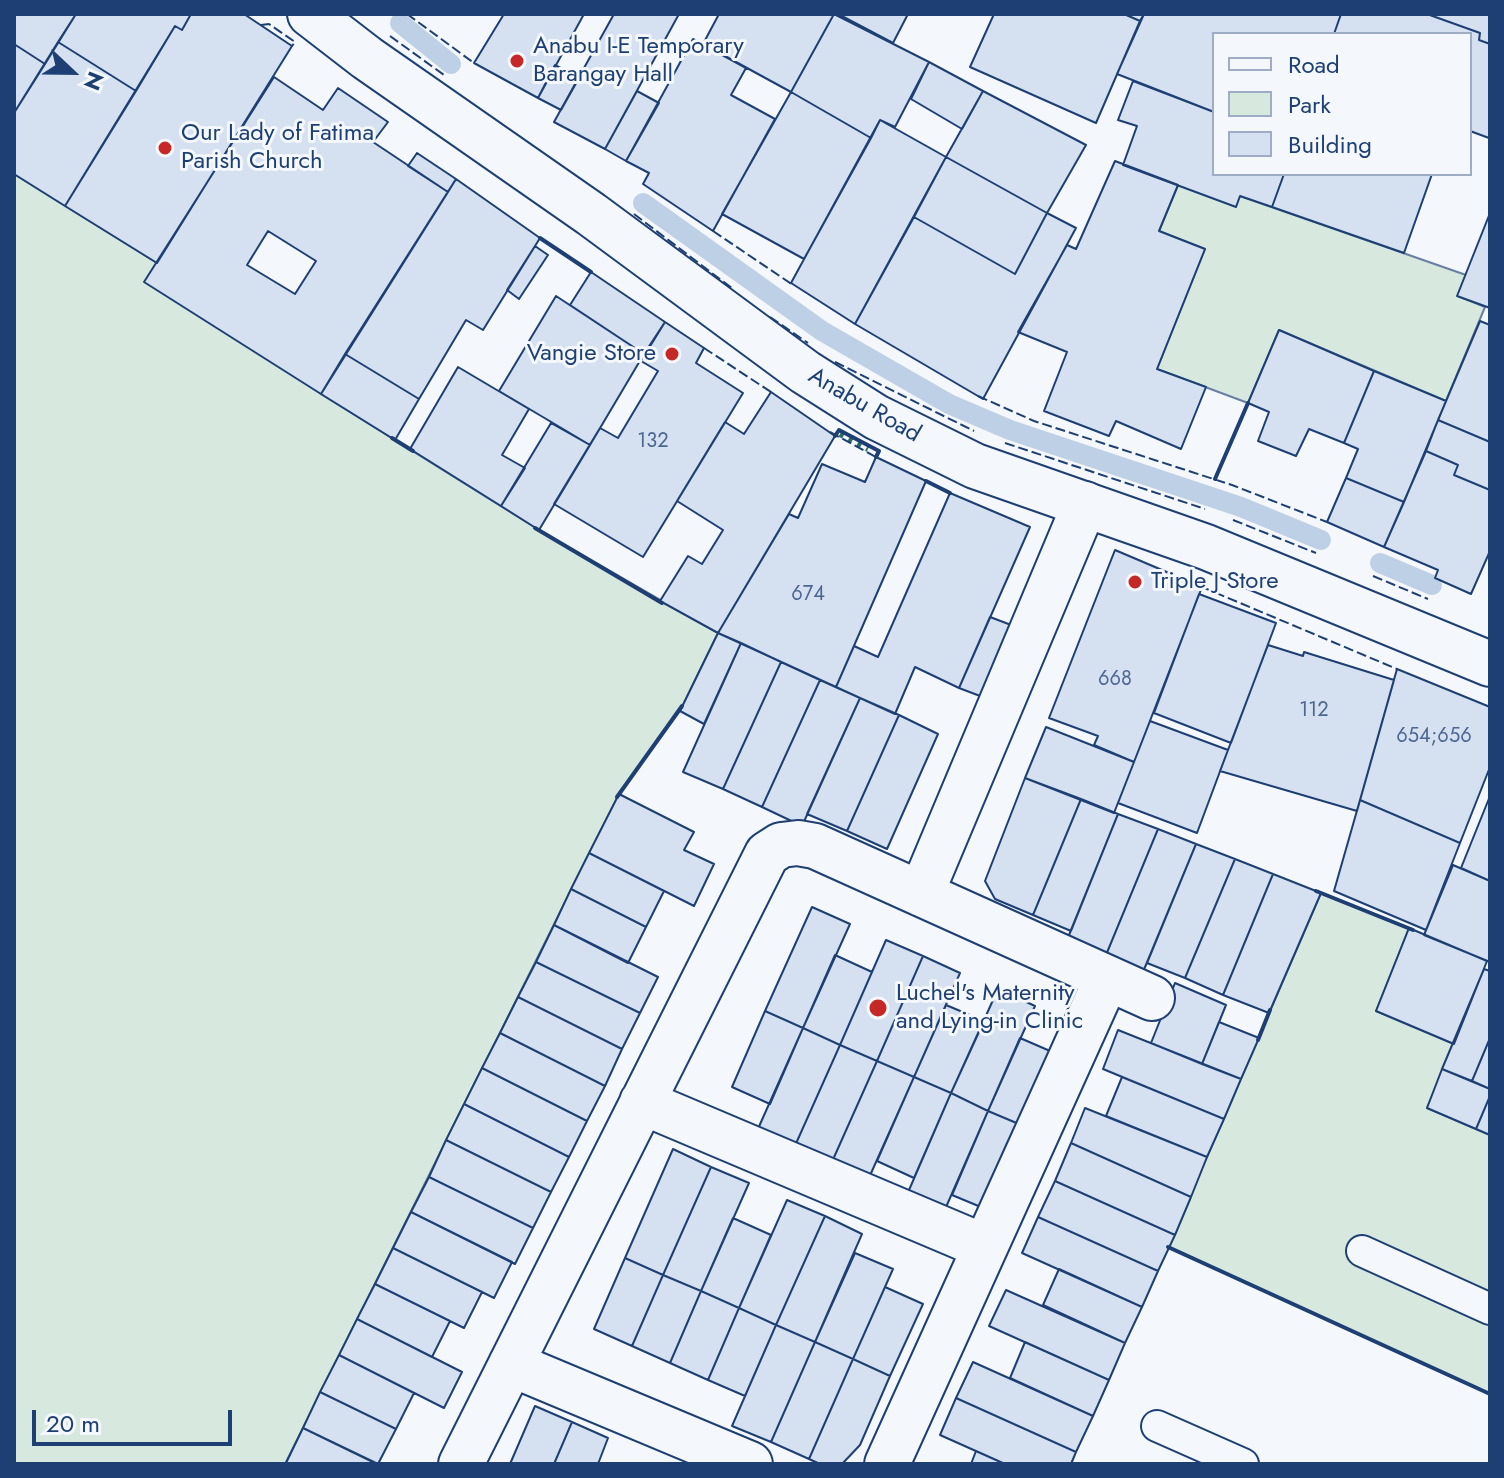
<!DOCTYPE html>
<html>
<head>
<meta charset="utf-8">
<style>
  body { margin:0 }
  #map { position:relative; width:1504px; height:1478px; overflow:hidden; background:#f4f7fb; font-family:Jost,sans-serif }
  canvas { display:block }
  .frame { position:absolute; inset:0; border:16px solid #1d3f73; pointer-events:none }
  .legend { position:absolute; left:1212px; top:32px; width:260px; height:144px; box-sizing:border-box; background:#f4f7fb; border:2px solid #9eadc5; margin:0; padding:10px 14px; list-style:none; font-size:24px; color:#1d3f73 }
  .legend li { display:flex; align-items:center; gap:16px; height:40px }
  .legend b { width:40px; border:2px solid #9eadc5 }
  .north { position:absolute; left:32px; top:32px; width:80px; height:80px; -webkit-text-stroke:6px #f4f7fb; paint-order:stroke; rotate:112deg; font-size:22px; font-weight:700; line-height:32px; text-align:center; color:#1d3f73 }
  .north::after { content:''; display:block; margin:auto; width:28px; height:36px; background:#1d3f73; clip-path:polygon(50% 0,100% 100%,50% 72%,0 100%) }
  .scale { position:absolute; left:32px; top:1410px; width:200px; height:36px; box-sizing:border-box; border:4px solid #1d3f73; border-top:0; padding-left:10px; font-size:24px; line-height:28px; white-space:nowrap; color:#1d3f73; -webkit-text-stroke:6px #f4f7fb; paint-order:stroke }
</style>
</head>
<body>
<div id="map">
<canvas width="1504" height="1478"></canvas>
<div class="frame"></div>
<ul class="legend">
<li><b style="height:10px;background:#f4f7fb"></b>Road</li>
<li><b style="height:22px;background:#d7e8df"></b>Park</li>
<li><b style="height:22px;background:#d5e0f0"></b>Building</li>
</ul>
<div class="north">N</div>
<div class="scale">20 m</div>
</div>
<script>
const context = document.querySelector('canvas').getContext('2d');
context.lineJoin = 'round';
function fill(path, color) { context.fillStyle = color; context.fill(path, 'evenodd'); }
const poly = rows => new Path2D(rows.map(r => 'M' + r).join(''));
function strokePath(path, color, width, dash) { context.strokeStyle = color; context.lineWidth = width; context.lineCap = dash ? 'butt' : 'round'; context.setLineDash(dash || []); context.stroke(path); }
function drawText(font, color, halo, rows, align = 'center') {
  context.font = font + ' Jost,sans-serif'; context.lineWidth = 6; context.setLineDash([]); context.textBaseline = 'middle'; context.strokeStyle = halo; context.fillStyle = color; for (const [text, x, y, turn = 0] of rows) {
    context.save(); context.translate(x, y); context.rotate((+turn || 0) * Math.PI / 180); context.textAlign = isNaN(turn) ? turn : align; if (halo) context.strokeText(text, 0, 0); context.fillText(text, 0, 0); context.restore();
  }
}
const green = poly([
  [14,174,157,263,321,394,539,530,718,633,680,711,619,794,285,1464,14,1464,14,174],
  [1178,185,1240,196,1466,275,1458,296,1485,307,1446,401,1279,330,1248,403,1157,369,1205,249,1159,231,1178,185],
  [1321,893,1409,928,1376,1011,1454,1044,1427,1108,1490,1135,1490,1394,1168,1247,1321,893]
]);
fill(green, '#d7e8df');
strokePath(green, '#687fa3', 2);
strokePath(poly([
  [400,23,451,64],
  [643,203,822,331,949,404,1010,430,1241,507,1321,540],
  [1380,563,1432,585]
]), '#bed0e5', 20);
const building = poly([
  [14,14,76,14,45,64,14,44,14,14],
  [76,14,191,14,182,30,175,26,136,91,58,42,76,14],
  [191,14,244,14,292,46,157,263,65,206,175,26,182,30,191,14],
  [504,14,584,14,538,98,474,63,504,14],
  [614,14,679,14,605,149,554,122,614,14],
  [719,14,834,14,791,92,703,44,719,14],
  [834,14,929,62,895,127,880,120,871,138,791,92,834,14],
  [838,14,908,14,893,43,838,14],
  [994,14,1124,14,1140,21,1096,123,970,67,994,14],
  [1124,14,1144,14,1140,21,1124,14],
  [1144,14,1341,14,1334,34,1214,34,1214,112,1117,74,1144,14],
  [1341,14,1427,14,1480,33,1479,40,1490,44,1489,138,1470,131,1470,34,1334,34,1341,14],
  [1427,14,1490,14,1490,44,1479,40,1480,33,1427,14],
  [693,39,746,68,731,95,775,119,713,231,643,184,649,173,626,161,693,39],
  [58,42,136,91,65,206,14,174,14,113,58,42],
  [14,44,45,64,14,113,14,44],
  [929,62,983,91,962,129,911,99,929,62],
  [555,65,579,78,561,110,538,98,555,65],
  [274,77,323,110,338,88,388,122,373,142,448,192,321,394,144,282,274,77],
  [268,231,316,261,295,294,247,265,268,231],
  [1133,81,1214,112,1214,174,1284,174,1272,207,1240,196,1236,207,1123,165,1137,126,1118,120,1133,81],
  [637,91,659,103,626,161,605,149,637,91],
  [983,91,1086,145,1047,213,946,157,983,91],
  [791,92,871,138,804,259,722,214,791,92],
  [880,120,946,157,855,324,791,283,880,120],
  [417,153,456,179,448,192,408,166,417,153],
  [946,157,1047,213,1015,274,914,217,946,157],
  [1115,161,1178,185,1159,231,1205,249,1157,369,1206,387,1181,449,1116,421,1109,436,1044,411,1067,352,1018,332,1067,245,1076,249,1115,161],
  [1284,174,1432,174,1404,253,1272,207,1284,174],
  [456,179,540,238,483,330,466,320,419,399,345,354,456,179],
  [1047,213,1076,228,983,399,855,324,914,217,1015,274,1047,213],
  [1490,213,1490,308,1457,296,1490,213],
  [535,246,548,255,519,299,507,290,535,246],
  [591,272,665,322,644,354,570,305,591,272],
  [556,296,644,354,590,445,499,391,556,296],
  [1480,321,1490,325,1490,442,1438,420,1480,321],
  [665,322,704,348,696,363,743,393,643,557,554,504,600,428,618,438,658,371,641,361,665,322],
  [1279,330,1374,371,1344,443,1309,429,1296,456,1258,441,1269,412,1248,403,1279,330],
  [345,354,419,399,395,440,321,394,345,354],
  [458,367,529,409,502,455,525,468,501,506,410,449,458,367],
  [1374,371,1446,401,1404,502,1346,478,1358,449,1344,443,1374,371],
  [771,392,835,436,718,633,660,601,688,556,702,564,723,530,677,501,725,422,744,434,771,392],
  [1438,420,1490,442,1490,490,1454,475,1458,465,1426,451,1438,420],
  [551,423,590,445,539,530,501,506,551,423],
  [1426,451,1458,465,1454,475,1490,490,1490,551,1471,594,1435,578,1438,570,1384,547,1426,451],
  [876,457,926,481,836,687,718,633,789,514,798,518,822,464,865,482,876,457],
  [1346,478,1404,502,1384,547,1327,522,1346,478],
  [950,493,1030,527,959,688,915,667,895,714,836,687,854,646,878,657,950,493],
  [1115,550,1202,587,1134,762,1094,745,1098,736,1049,718,1115,550],
  [1199,594,1276,623,1231,743,1154,713,1199,594],
  [990,617,1019,628,988,699,959,688,990,617],
  [718,633,741,643,704,724,680,711,718,633],
  [741,643,781,662,723,789,683,772,741,643],
  [1268,645,1303,656,1304,652,1394,680,1357,811,1220,771,1268,645],
  [781,662,820,680,762,807,723,789,781,662],
  [1397,669,1490,707,1490,767,1460,843,1360,800,1397,669],
  [820,680,860,698,802,826,762,807,820,680],
  [860,698,899,715,847,831,807,814,860,698],
  [899,715,938,734,887,849,847,831,899,715],
  [1150,721,1228,750,1197,833,1118,803,1150,721],
  [1046,727,1134,762,1114,813,1025,778,1046,727],
  [1025,778,1081,799,1033,915,995,899,985,881,1025,778],
  [619,794,694,832,684,850,714,864,694,906,589,853,619,794],
  [1490,796,1490,881,1461,868,1490,796],
  [1081,799,1118,814,1071,931,1033,915,1081,799],
  [1360,800,1460,843,1426,930,1334,891,1360,800],
  [1118,814,1158,829,1106,955,1067,940,1118,814],
  [1158,829,1196,844,1143,972,1106,955,1158,829],
  [1196,844,1235,859,1185,978,1147,963,1196,844],
  [589,853,664,891,646,927,571,889,589,853],
  [1235,859,1273,874,1223,995,1185,978,1235,859],
  [1453,865,1490,881,1490,962,1424,935,1453,865],
  [1273,874,1321,893,1269,1013,1223,995,1273,874],
  [571,889,646,927,628,963,554,925,571,889],
  [812,907,850,924,803,1028,765,1011,812,907],
  [554,925,658,977,640,1013,536,962,554,925],
  [1409,928,1487,961,1454,1044,1376,1011,1409,928],
  [886,940,923,956,877,1061,840,1045,886,940],
  [835,955,872,972,840,1045,803,1028,835,955],
  [923,956,960,973,914,1077,877,1061,923,956],
  [536,962,640,1013,622,1049,518,997,536,962],
  [1484,969,1490,971,1490,1038,1472,1081,1442,1069,1484,969],
  [1175,983,1226,1005,1202,1064,1151,1043,1175,983],
  [998,989,1035,1006,988,1111,951,1093,998,989],
  [518,997,622,1049,605,1086,500,1033,518,997],
  [946,1005,984,1021,951,1093,914,1077,946,1005],
  [765,1011,803,1028,770,1104,732,1087,765,1011],
  [1219,1022,1259,1038,1241,1079,1202,1064,1219,1022],
  [803,1028,840,1045,794,1148,757,1131,803,1028],
  [1118,1030,1241,1079,1224,1119,1103,1069,1118,1030],
  [500,1033,605,1086,587,1121,482,1068,500,1033],
  [1020,1038,1057,1054,1026,1127,988,1111,1020,1038],
  [1490,1038,1490,1089,1472,1081,1490,1038],
  [840,1045,877,1061,831,1164,794,1148,840,1045],
  [877,1061,914,1077,868,1180,831,1164,877,1061],
  [482,1068,587,1121,569,1157,464,1104,482,1068],
  [1442,1069,1490,1089,1490,1096,1476,1129,1427,1108,1442,1069],
  [914,1077,951,1093,914,1178,877,1161,914,1077],
  [1122,1077,1224,1119,1207,1157,1106,1116,1122,1077],
  [951,1093,988,1111,943,1214,906,1197,951,1093],
  [1490,1096,1490,1135,1476,1129,1490,1096],
  [464,1104,569,1157,551,1192,446,1140,464,1104],
  [1085,1108,1207,1157,1191,1197,1071,1143,1085,1108],
  [988,1111,1026,1127,988,1210,952,1195,988,1111],
  [446,1140,551,1192,533,1228,429,1177,446,1140],
  [1071,1143,1191,1197,1175,1235,1055,1181,1071,1143],
  [673,1149,711,1167,663,1275,625,1258,673,1149],
  [711,1167,749,1183,701,1291,663,1275,711,1167],
  [429,1177,533,1228,515,1264,411,1212,429,1177],
  [1055,1181,1175,1235,1158,1271,1038,1217,1055,1181],
  [787,1200,825,1216,776,1325,739,1308,787,1200],
  [411,1212,512,1262,494,1298,393,1248,411,1212],
  [825,1216,862,1234,815,1342,776,1325,825,1216],
  [1038,1217,1158,1271,1142,1307,1022,1253,1038,1217],
  [733,1218,771,1235,739,1308,701,1291,733,1218],
  [393,1248,482,1292,464,1328,375,1284,393,1248],
  [855,1253,893,1269,853,1359,815,1342,855,1253],
  [625,1258,663,1275,632,1346,594,1329,625,1258],
  [1059,1269,1142,1307,1125,1343,1043,1305,1059,1269],
  [663,1275,701,1291,670,1363,632,1346,663,1275],
  [375,1284,450,1321,432,1357,357,1319,375,1284],
  [885,1287,923,1304,890,1376,853,1359,885,1287],
  [1006,1290,1125,1343,1109,1380,989,1326,1006,1290],
  [701,1291,739,1308,708,1380,670,1363,701,1291],
  [739,1308,776,1325,745,1396,708,1380,739,1308],
  [357,1319,462,1372,444,1408,339,1355,357,1319],
  [776,1325,815,1342,771,1442,732,1426,776,1325],
  [815,1342,853,1359,809,1459,771,1442,815,1342],
  [1025,1342,1109,1380,1093,1416,1010,1378,1025,1342],
  [339,1355,414,1393,396,1429,320,1392,339,1355],
  [853,1359,890,1376,860,1445,842,1464,820,1464,809,1459,853,1359],
  [973,1362,1093,1416,1076,1452,956,1398,973,1362],
  [320,1392,396,1429,378,1464,303,1428,320,1392],
  [956,1398,1076,1452,1071,1464,1005,1464,940,1435,956,1398],
  [535,1406,572,1422,554,1464,510,1464,535,1406],
  [572,1422,608,1438,598,1464,554,1464,572,1422],
  [303,1428,377,1464,286,1463,303,1428],
  [976,1451,1005,1464,971,1464,976,1451]
]);
fill(building, '#d5e0f0');
strokePath(building, '#1d3f73', 2);
const service = poly([
  [1362,1251,1490,1309],
  [1157,1426,1243,1464]
]);
const minor = poly([
  [921,894,1085,504],
  [642,1102,985,1247],
  [511,1364,750,1464],
  [461,1464,767,854,781,845,798,843,815,846,1152,998],
  [887,1464,1107,978]
]);
const tertiary = poly([
  [310,14,367,58,591,214,805,372,876,417,975,466,1206,547,1490,664]
]);
strokePath(service, '#1d3f73', 34);
strokePath(minor, '#1d3f73', 48);
strokePath(tertiary, '#1d3f73', 48);
strokePath(service, '#f4f7fb', 30);
strokePath(minor, '#f4f7fb', 44);
strokePath(tertiary, '#f4f7fb', 44);
strokePath(poly([
  [840,434,868,449]
]), '#2c6c60', 6, [4, 6]);
strokePath(poly([
  [407,14,474,63],
  [261,25,269,24,295,42,292,46],
  [390,36,444,75],
  [634,214,733,289],
  [713,231,793,285],
  [770,317,808,343],
  [704,348,774,394],
  [835,362,974,431],
  [978,396,1034,421,1232,485,1327,522],
  [830,432,876,457],
  [1005,443,1205,509],
  [1233,520,1316,553],
  [1373,576,1428,599],
  [1202,587,1397,669]
]), '#1d3f73', 2, [10, 4]);
strokePath(poly([
  [540,238,591,272],
  [835,436,839,430,879,451,876,457],
  [392,438,413,451],
  [1215,479,1248,403],
  [926,481,950,493],
  [535,528,662,603],
  [617,797,682,706],
  [1316,891,1413,930],
  [1258,1040,1270,1010],
  [1168,1247,1490,1394]
]), '#1d3f73', 4);
for (const [x, y, r, color] of [
  [517,61,8,"#c62828"],
  [165,148,8,"#c62828"],
  [672,354,8,"#c62828"],
  [1135,582,8,"#c62828"],
  [878,1008,10,"#c62828"]
]) { const dot = new Path2D(); dot.arc(x, y, r, 0, 2 * Math.PI); context.fillStyle = color; context.fill(dot); strokePath(dot, '#f4f7fb', 3); }
drawText('20px', '#4b6792', null, [
  ["132",653,442],
  ["674",808,595],
  ["668",1115,680],
  ["112",1314,711],
  ["654;656",1434,737]
]);
drawText('24px', '#1d3f73', '#f4f7fb', [
  ["Anabu I-E Temporary",533,47],
  ["Barangay Hall",533,75],
  ["Our Lady of Fatima",181,134],
  ["Parish Church",181,162],
  ["Vangie Store",656,354,"right"],
  ["Triple J Store",1151,582],
  ["Luchel's Maternity",896,994],
  ["and Lying-in Clinic",896,1022]
], 'left');
drawText('24px', '#1d3f73', '#f4f7fb', [
  ["Anabu Road",864,406,30]
]);
</script>
</body>
</html>
